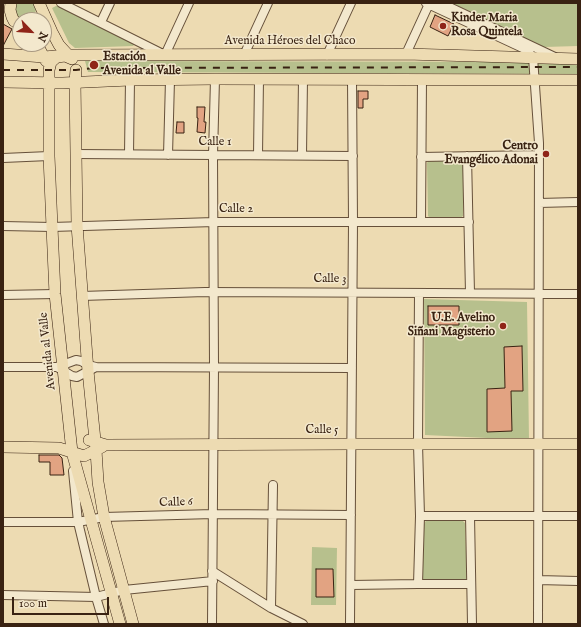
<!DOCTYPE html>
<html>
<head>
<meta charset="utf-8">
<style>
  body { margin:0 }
  #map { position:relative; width:581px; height:627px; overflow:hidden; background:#eddbb2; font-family:"IM FELL English",serif }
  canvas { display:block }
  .frame { position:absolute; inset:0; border:4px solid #392212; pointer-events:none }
  .north { position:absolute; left:12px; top:12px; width:40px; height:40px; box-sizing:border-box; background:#f3e8cd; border:1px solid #a99982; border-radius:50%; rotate:115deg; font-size:11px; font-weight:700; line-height:16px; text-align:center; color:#392212 }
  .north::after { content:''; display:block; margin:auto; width:14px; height:18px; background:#8f2418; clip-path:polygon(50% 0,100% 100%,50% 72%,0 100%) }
  .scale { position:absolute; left:12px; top:597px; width:97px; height:18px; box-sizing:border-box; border:2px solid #392212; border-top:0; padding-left:5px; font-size:12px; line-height:14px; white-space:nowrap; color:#392212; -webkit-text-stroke:3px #f3e8cd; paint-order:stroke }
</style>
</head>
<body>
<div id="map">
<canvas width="581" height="627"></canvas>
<div class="frame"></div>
<div class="north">N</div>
<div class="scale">100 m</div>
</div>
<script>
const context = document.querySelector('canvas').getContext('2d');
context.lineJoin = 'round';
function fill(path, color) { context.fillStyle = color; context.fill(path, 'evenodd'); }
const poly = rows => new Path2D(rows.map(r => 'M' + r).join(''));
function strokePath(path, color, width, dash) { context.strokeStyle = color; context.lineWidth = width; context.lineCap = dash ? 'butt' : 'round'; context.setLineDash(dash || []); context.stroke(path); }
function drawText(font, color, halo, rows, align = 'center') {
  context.font = font + ' "IM FELL English",serif'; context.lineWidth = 3; context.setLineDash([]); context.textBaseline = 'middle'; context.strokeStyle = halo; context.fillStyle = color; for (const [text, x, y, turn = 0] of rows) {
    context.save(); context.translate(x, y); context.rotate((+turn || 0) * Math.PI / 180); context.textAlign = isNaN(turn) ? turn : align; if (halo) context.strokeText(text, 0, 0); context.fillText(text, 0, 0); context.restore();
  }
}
fill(poly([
  [16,3,34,3,36,10,34,17,29,20,21,20,16,17,14,7],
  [452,3,578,3,578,46,544,47],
  [58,5,135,44,133,46,75,48,69,43,52,8],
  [85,61,578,62,578,74,88,72],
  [429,160,462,161,464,162,463,216,460,218,431,219,428,216,427,163],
  [424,299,527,302,529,440,425,435],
  [427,519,462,520,465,523,467,577,465,581,423,581,422,579,424,524],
  [312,547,337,548,336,605,311,605]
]), '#b7c08d');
const building = poly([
  [435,15,454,24,448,36,430,27,435,15],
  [3,24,12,29,3,46,3,24],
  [358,91,368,91,368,99,363,99,363,108,358,108,358,91],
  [197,107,205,107,204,122,206,122,205,133,197,132,198,118,197,118,197,107],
  [177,122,184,122,184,133,176,133,177,122],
  [428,306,459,306,459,325,428,325,428,306],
  [522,346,523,391,511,391,512,431,487,432,487,389,505,388,504,347,522,346],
  [39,455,59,455,62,458,64,475,50,475,50,462,39,462,39,455],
  [316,569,333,569,334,597,316,597,316,569]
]);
fill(building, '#e2a382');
strokePath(building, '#392212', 1);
const minor = poly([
  [61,3,165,55,189,3],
  [426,3,527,50,533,57,539,143,538,624],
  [441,3,555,57],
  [101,22,110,3],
  [406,54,429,4],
  [244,55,268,3],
  [327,55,351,3],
  [76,154,353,156],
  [129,154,130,80],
  [168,155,170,80],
  [258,155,259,79],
  [302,155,303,79],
  [467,156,470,293],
  [421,157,539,155],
  [3,158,49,156],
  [539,203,578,202],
  [421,222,422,79],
  [3,226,52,227,214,222,469,222],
  [3,295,55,294],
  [82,296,205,292,432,293,578,294],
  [3,367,57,367,76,360,81,361,88,365,96,367,77,377,72,376,57,367],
  [96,367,352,368],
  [73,471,78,522,96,597,104,624],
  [420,516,578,516],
  [470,516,472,624],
  [3,522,78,522,104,517,213,514,351,515],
  [212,571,271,608,303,624],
  [538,580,578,581],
  [418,584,420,516,418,444,419,293],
  [351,585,418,584,471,584],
  [3,595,96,597,124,590,213,581],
  [271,608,273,485],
  [212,624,214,367,213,155,215,79],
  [350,624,353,222,352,79]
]);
const major = poly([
  [11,3,10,10,12,17,14,21,20,24],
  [39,3,52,32,59,45,71,58],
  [37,44,46,61],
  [3,54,44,57,69,55,406,54,578,59],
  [72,59,65,56,57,57,51,62,49,70,49,156,52,227,55,294,72,452,120,624],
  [76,70,75,82,77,225,88,371,96,450,98,482,104,517,133,624],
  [3,82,63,83,130,80,215,79,578,80],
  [89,440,106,445,352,444,578,444],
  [3,447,59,448,84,456,102,447]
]);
strokePath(minor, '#66503a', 10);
strokePath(major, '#392212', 12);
strokePath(minor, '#f3e8cd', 8);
strokePath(major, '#eddbb2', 11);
strokePath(poly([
  [3,70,76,70,95,68,578,67]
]), '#392212', 2, [7, 7]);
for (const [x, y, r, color] of [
  [443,26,4,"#8f2418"],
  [94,65,5,"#8f2418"],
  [546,154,4,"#8f2418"],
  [503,326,4,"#8f2418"]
]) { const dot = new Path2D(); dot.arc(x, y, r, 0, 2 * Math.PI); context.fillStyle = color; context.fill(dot); strokePath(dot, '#f3e8cd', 1.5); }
drawText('bold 12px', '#392212', '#f3e8cd', [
  ["Kinder Maria",451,19],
  ["Rosa Quintela",451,33],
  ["Estación",103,58],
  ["Avenida al Valle",103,72],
  ["Centro",538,147,"right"],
  ["Evangélico Adonai",538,161,"right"],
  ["U.E. Avelino",495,319,"right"],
  ["Siñani Magisterio",495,333,"right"]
], 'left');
drawText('12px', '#392212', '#f3e8cd', [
  ["Avenida Héroes del Chaco",290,42],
  ["Calle 1",215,143],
  ["Calle 2",236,210],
  ["Calle 3",330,280],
  ["Avenida al Valle",48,351,-96],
  ["Calle 5",322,431],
  ["Calle 6",176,503,-2]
]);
</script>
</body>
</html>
